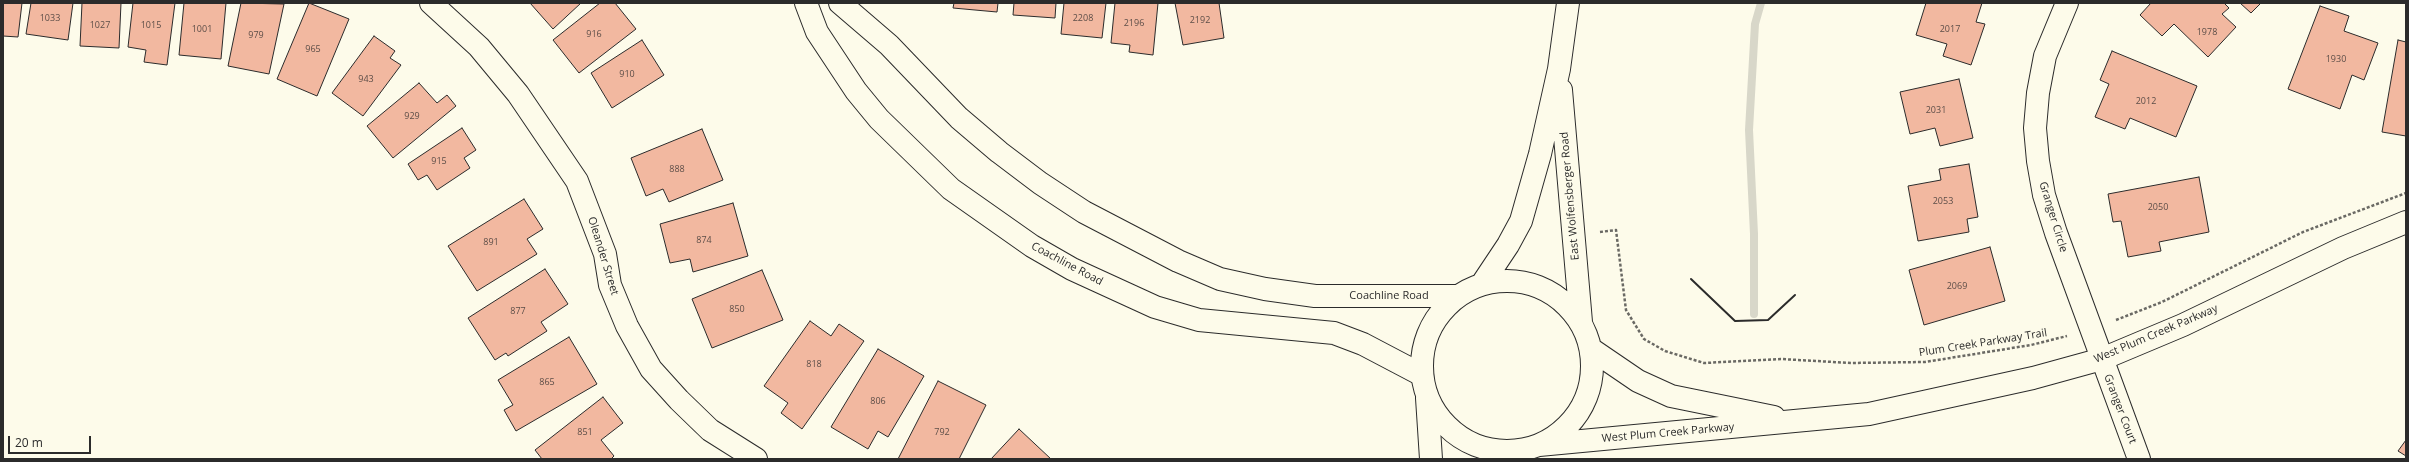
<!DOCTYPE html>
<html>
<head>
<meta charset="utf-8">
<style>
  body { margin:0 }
  #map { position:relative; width:2409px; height:462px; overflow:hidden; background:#fdfbea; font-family:"Open Sans",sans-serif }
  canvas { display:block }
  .frame { position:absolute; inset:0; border:4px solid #2b2b2b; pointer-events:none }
  .scale { position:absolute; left:8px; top:436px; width:83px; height:18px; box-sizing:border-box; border:2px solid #2b2b2b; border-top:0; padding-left:5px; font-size:12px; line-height:14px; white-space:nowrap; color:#2b2b2b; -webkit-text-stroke:3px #fdfbea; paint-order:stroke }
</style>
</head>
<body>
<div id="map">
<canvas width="2409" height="462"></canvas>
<div class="frame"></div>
<div class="scale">20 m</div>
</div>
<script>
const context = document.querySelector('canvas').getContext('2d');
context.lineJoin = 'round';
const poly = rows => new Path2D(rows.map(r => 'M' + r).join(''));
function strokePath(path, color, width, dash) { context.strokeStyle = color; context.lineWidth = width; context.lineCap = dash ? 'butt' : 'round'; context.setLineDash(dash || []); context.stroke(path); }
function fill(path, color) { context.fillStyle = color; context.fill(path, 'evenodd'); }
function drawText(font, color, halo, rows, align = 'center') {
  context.font = font + ' "Open Sans",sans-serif'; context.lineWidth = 3; context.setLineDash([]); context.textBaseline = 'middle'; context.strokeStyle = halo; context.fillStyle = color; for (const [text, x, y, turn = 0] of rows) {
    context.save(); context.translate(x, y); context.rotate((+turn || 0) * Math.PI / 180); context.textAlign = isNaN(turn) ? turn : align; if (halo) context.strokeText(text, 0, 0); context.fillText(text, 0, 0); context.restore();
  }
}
strokePath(poly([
  [1754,314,1754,234,1749,130,1755,24,1761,3]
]), '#d8d7c9', 8);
const building = poly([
  [3,3,22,3,18,37,3,36,3,3],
  [31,3,73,3,68,40,26,34,31,3],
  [82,3,121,3,119,48,80,46,82,3],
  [133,3,175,3,167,65,144,62,146,50,128,47,133,3],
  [184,3,226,3,221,59,179,55,184,3],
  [241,3,284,4,269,74,228,66,241,3],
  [309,3,349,19,317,96,277,79,309,3],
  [530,3,581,3,553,29,530,3],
  [600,3,615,3,636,29,579,73,553,40,600,3],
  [954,3,998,3,997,12,953,8,954,3],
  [1014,3,1056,3,1055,18,1013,15,1014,3],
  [1064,3,1106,3,1102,38,1061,34,1064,3],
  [1115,3,1158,3,1153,55,1129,52,1130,45,1111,43,1115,3],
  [1175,3,1219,3,1224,38,1183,45,1175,3],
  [1926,3,1982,3,1976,22,1985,24,1971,65,1943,56,1947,44,1916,35,1926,3],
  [2151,3,2224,3,2229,8,2222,14,2236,27,2208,57,2174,24,2162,36,2140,15,2151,3],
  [2240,3,2261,3,2251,13,2240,3],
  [2320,6,2349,16,2344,31,2378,43,2364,80,2352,75,2340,109,2288,89,2320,6],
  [374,36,395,51,390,58,401,65,363,116,332,93,374,36],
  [642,40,664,75,612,108,591,73,642,40],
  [2398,40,2406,42,2406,136,2382,132,2398,40],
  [2112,51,2197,86,2176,137,2130,118,2125,129,2095,117,2109,84,2100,80,2112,51],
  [1959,79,1973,138,1940,146,1935,128,1910,134,1900,92,1959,79],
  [419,83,437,103,447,95,456,106,393,158,367,126,419,83],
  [462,128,476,150,464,158,470,168,437,190,427,175,418,180,408,164,462,128],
  [702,129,723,180,669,202,663,189,646,196,631,158,702,129],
  [1969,164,1978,217,1967,219,1969,232,1918,241,1908,186,1941,180,1939,169,1969,164],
  [2199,177,2209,232,2159,242,2161,251,2128,257,2121,221,2113,222,2108,194,2199,177],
  [524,199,543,229,527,239,537,254,477,291,448,246,524,199],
  [733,203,748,256,693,272,690,259,670,263,660,224,733,203],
  [1990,247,2005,301,1924,325,1909,270,1990,247],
  [545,269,568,304,541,322,547,331,508,356,506,353,495,360,468,318,545,269],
  [762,270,783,320,712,348,692,299,762,270],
  [810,321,831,336,839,324,864,341,802,429,781,413,788,403,764,386,810,321],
  [569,337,597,384,516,431,504,410,513,405,498,380,569,337],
  [878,349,924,376,888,437,878,431,868,449,831,427,878,349],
  [938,381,986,405,959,459,898,459,938,381],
  [603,397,623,423,601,440,614,456,611,459,542,459,535,450,603,397],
  [1019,429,1051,459,991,459,1019,429],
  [2406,440,2406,456,2398,451,2406,440]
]);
fill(building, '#f2b8a0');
strokePath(building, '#2b2b2b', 1);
const minor = poly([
  [431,3,479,47,518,94,577,181,605,254,610,285,627,326,651,369,679,400,710,430,756,459],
  [2067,3,2045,56,2038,93,2035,128,2038,161,2044,195,2056,233,2139,459]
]);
const secondary = poly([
  [806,3,817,32,856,91,879,119,951,189,1032,246,1072,269,1155,307,1199,320,1334,333,1363,344,1422,375],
  [840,3,889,45,959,118,999,152,1040,183,1084,212,1178,261,1220,279,1265,289,1315,296,1457,296],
  [1427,398,1431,459],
  [1515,459,1522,450]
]);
const primary = poly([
  [1561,90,1581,322],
  '1422 366a85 85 0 1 1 170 0a85 85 0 1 1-170 0Z',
  [1482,284,1508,245,1521,221,1540,154,1559,69,1568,3],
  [1591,349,1638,381,1671,396,1774,417],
  [1539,445,1869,414,2033,378,2102,359,2183,325,2343,248,2406,222]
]);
strokePath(minor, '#2b2b2b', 24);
strokePath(secondary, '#2b2b2b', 24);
strokePath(primary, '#2b2b2b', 24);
strokePath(poly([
  [1600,232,1616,230,1626,310,1644,339,1665,351,1704,363,1781,359,1851,363,1925,362,2031,345,2067,336],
  [2116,320,2162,302,2303,232,2406,193]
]), '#6a6964', 2.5, [3, 2]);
strokePath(minor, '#fdfbea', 22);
strokePath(secondary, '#fdfbea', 22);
strokePath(primary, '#fdfbea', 22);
strokePath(poly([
  [1691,279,1735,321,1768,320,1795,295]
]), '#2b2b2b', 2);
drawText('9px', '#5d4e48', null, [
  ["1033",50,18],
  ["2208",1083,18],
  ["2192",1200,20],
  ["2196",1134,23],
  ["1027",100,25],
  ["1015",151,25],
  ["1001",202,29],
  ["2017",1950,29],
  ["1978",2207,32],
  ["916",594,34],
  ["979",256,35],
  ["965",313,49],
  ["1930",2336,59],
  ["910",627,74],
  ["943",366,79],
  ["2012",2146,101],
  ["2031",1936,110],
  ["929",412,116],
  ["915",439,161],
  ["888",677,169],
  ["2053",1943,201],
  ["2050",2158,207],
  ["874",704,240],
  ["891",491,242],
  ["2069",1957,286],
  ["850",737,309],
  ["877",518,311],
  ["818",814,364],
  ["865",547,382],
  ["806",878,401],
  ["851",585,432],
  ["792",942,432]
]);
drawText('11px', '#2b2b2b', '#fdfbea', [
  ["East Wolfensberger Road",1570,196,-95],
  ["Granger Circle",2053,217,73],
  ["Oleander Street",603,256,73],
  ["Coachline Road",1067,264,28],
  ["Coachline Road",1389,296],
  ["West Plum Creek Parkway",2156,334,-23],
  ["Plum Creek Parkway Trail",1983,343,-9],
  ["Granger Court",2120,409,69],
  ["West Plum Creek Parkway",1668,433,-5]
]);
</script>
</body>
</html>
